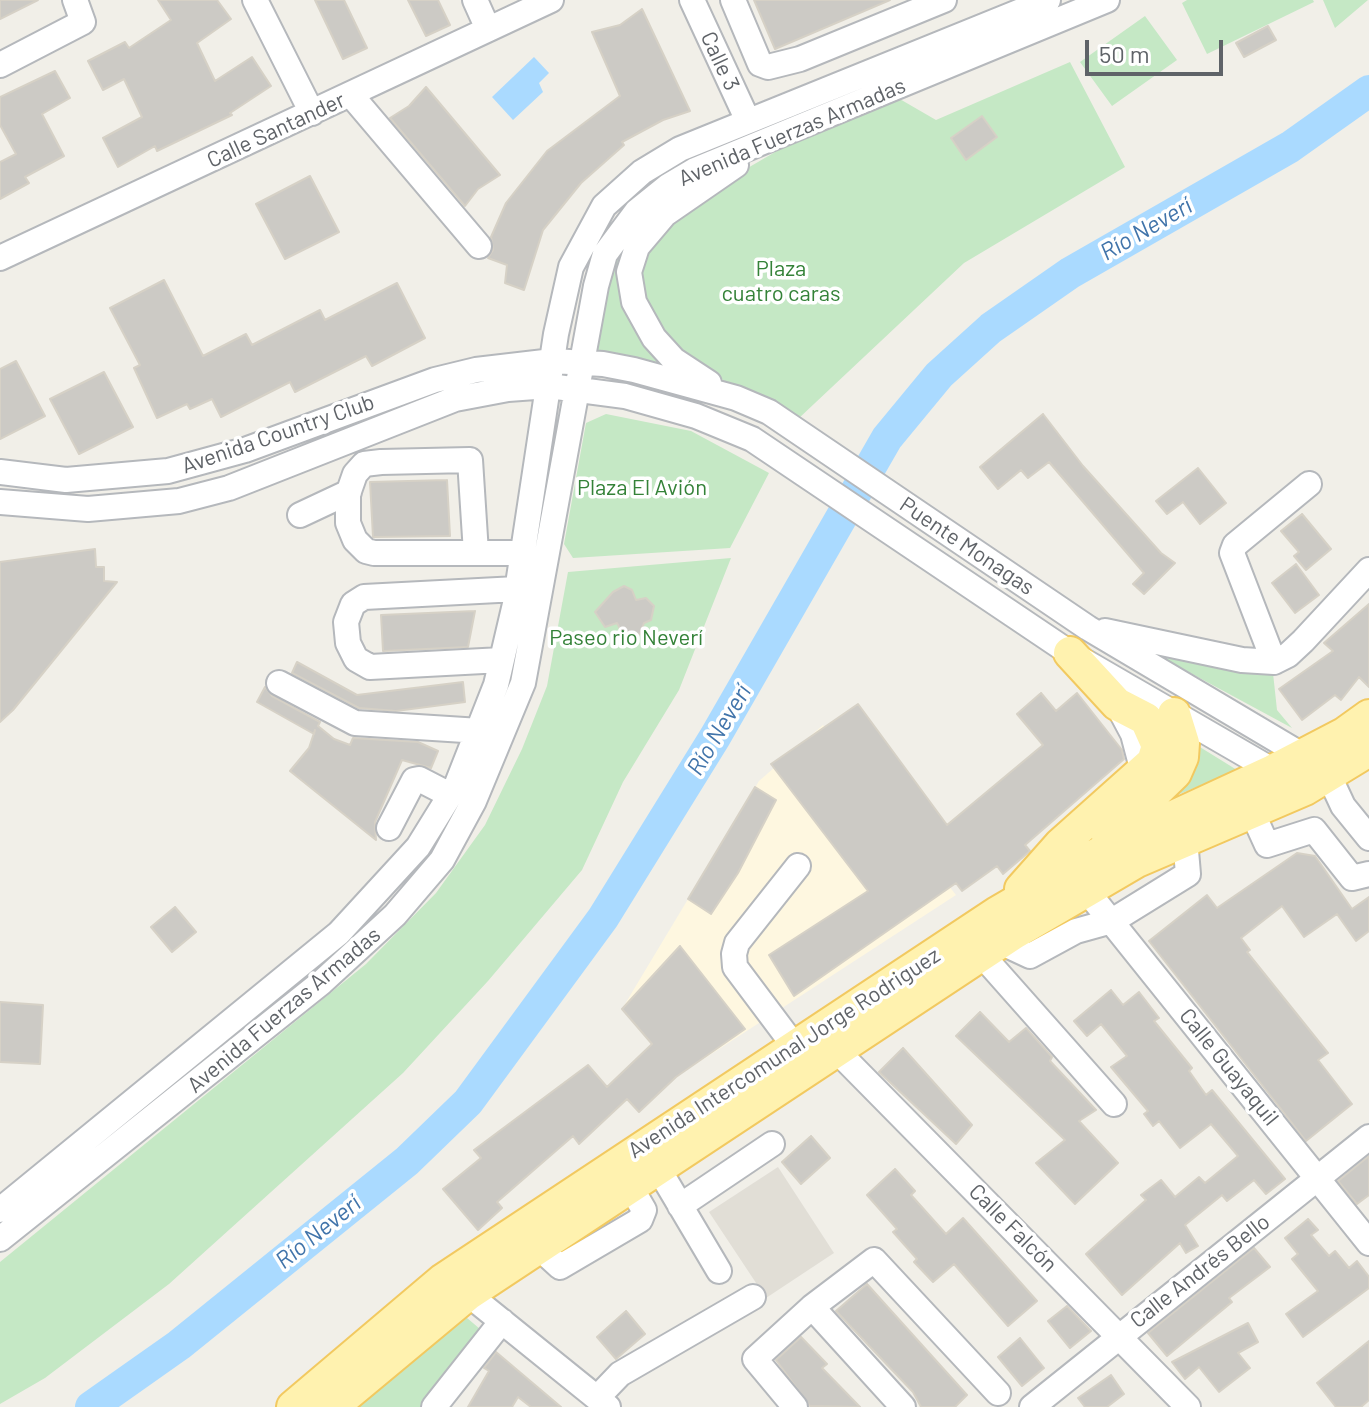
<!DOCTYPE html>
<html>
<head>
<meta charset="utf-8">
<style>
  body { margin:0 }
  #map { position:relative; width:1369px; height:1407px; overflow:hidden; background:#f1efe8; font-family:Barlow,sans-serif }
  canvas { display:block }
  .scale { position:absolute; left:1085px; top:40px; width:138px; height:36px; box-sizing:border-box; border:4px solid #5f6368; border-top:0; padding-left:10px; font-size:24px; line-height:28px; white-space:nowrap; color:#5f6368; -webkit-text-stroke:6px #fff; paint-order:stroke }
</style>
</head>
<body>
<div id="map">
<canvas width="1369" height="1407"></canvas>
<div class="scale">50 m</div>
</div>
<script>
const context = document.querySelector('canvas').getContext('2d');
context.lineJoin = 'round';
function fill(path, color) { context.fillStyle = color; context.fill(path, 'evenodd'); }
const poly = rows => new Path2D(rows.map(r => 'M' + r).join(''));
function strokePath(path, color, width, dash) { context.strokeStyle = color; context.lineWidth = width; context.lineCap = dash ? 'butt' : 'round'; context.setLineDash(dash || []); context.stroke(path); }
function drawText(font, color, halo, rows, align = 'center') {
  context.font = font + ' Barlow,sans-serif'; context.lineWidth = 7; context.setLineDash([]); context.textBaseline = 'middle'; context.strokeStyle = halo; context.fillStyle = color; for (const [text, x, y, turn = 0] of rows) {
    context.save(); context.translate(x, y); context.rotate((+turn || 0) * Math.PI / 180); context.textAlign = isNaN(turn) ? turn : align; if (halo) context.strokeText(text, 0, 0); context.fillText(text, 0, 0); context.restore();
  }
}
fill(poly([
  [823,725,956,895,679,1075,622,1009,759,781]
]), '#fef7e0');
fill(poly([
  [778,1167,834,1253,766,1298,709,1212]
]), '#e1ded6');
fill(poly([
  [1187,0,1313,0,1314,2,1207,54,1182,3],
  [1323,0,1368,0,1335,28],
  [1145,16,1177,60,1112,106,1080,62],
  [1070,62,1125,167,964,263,798,419,726,382,687,355,661,329,648,304,640,274,645,256,674,222,746,169,782,148,898,98,936,120],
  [643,216,623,268,670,368,587,353,610,260],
  [606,414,691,431,769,473,730,548,573,558,564,544,586,423],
  [731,558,679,690,623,782,582,870,488,981,403,1073,169,1284,45,1378,0,1404,0,1262,366,964,436,893,485,825,522,749,547,686,568,572],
  [1157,655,1273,673,1277,710,1292,728],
  [1195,744,1237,770,1163,801],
  [460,1312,480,1329,420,1407,349,1407]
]), '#c5e8c5');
fill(poly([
  [534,57,549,73,539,83,543,92,513,120,492,97]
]), '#aadaff');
strokePath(poly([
  [91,1407,179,1345,407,1161,468,1102,603,918,715,737,887,438,939,375,991,328,1070,273,1290,147,1369,91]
]), '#aadaff', 32);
const building = poly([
  [0,0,38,0,0,19,0,0],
  [158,0,217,0,231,19,197,43,215,81,252,57,271,86,230,113,232,115,157,151,155,146,118,167,103,138,142,117,124,79,103,90,88,61,125,42,129,48,171,20,158,0],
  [315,0,344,0,367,48,343,59,315,0],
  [408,0,438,0,450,25,426,36,408,0],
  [754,0,890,0,775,49,754,0],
  [642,9,690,111,663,120,622,142,624,145,581,183,543,230,524,290,505,283,507,265,488,258,493,250,491,237,506,203,547,151,620,96,592,32,620,25,642,9],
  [1268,26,1276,40,1244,57,1236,43,1268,26],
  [55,71,70,98,42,114,64,156,25,177,29,183,0,199,0,162,16,154,0,125,0,97,55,71],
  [426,87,500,175,478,189,465,206,390,118,409,106,426,87],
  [982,116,997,137,966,160,951,138,982,116],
  [310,176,339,232,285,259,256,204,310,176],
  [164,280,203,356,246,334,252,345,320,310,325,320,397,283,425,338,372,366,366,356,295,392,290,382,221,417,212,399,190,409,187,404,157,418,134,368,140,365,110,308,164,280],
  [16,361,45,416,0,439,0,369,16,361],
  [104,372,133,427,79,454,50,399,104,372],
  [1043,414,1083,466,1161,553,1175,563,1144,594,1133,584,1144,573,1049,462,1028,478,1021,470,998,489,980,467,1043,414],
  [1198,468,1226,503,1200,524,1183,502,1167,514,1156,501,1198,468],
  [447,480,450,536,373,537,370,482,447,480],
  [1302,514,1331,549,1306,570,1294,556,1299,552,1281,531,1302,514],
  [95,549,96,567,104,567,104,581,117,582,13,710,0,722,0,562,95,549],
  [1296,564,1319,595,1295,613,1272,583,1296,564],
  [624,586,632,590,636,600,646,598,654,606,651,620,644,623,640,634,631,638,623,635,617,623,605,627,595,612,613,592,624,586],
  [1369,604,1369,687,1359,677,1341,700,1335,695,1302,720,1279,689,1333,651,1324,643,1369,604],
  [475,611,468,647,383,651,381,615,475,611],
  [297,662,357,695,463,682,465,702,396,711,359,708,292,673,297,662],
  [265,687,272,696,320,722,318,726,334,739,350,745,353,738,418,742,438,751,431,768,402,760,375,822,376,840,290,771,309,748,315,730,314,734,257,702,265,687],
  [1041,693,1056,711,1077,693,1122,750,1124,759,1025,845,1030,851,1003,874,997,866,962,891,956,883,794,996,769,955,868,891,771,764,858,704,947,825,1043,745,1017,714,1041,693],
  [755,787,776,800,738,873,711,914,688,899,755,787],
  [1297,853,1315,856,1352,909,1369,897,1369,931,1356,941,1337,914,1304,937,1282,906,1241,938,1250,950,1247,952,1328,1053,1318,1060,1352,1104,1306,1141,1149,941,1207,895,1217,908,1297,853],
  [175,907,196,932,172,952,151,927,175,907],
  [680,946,745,1029,676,1077,639,1112,627,1099,579,1144,573,1136,497,1202,502,1208,478,1230,443,1189,481,1158,474,1150,588,1065,607,1087,652,1044,622,1009,680,946],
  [1111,990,1123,1005,1139,992,1159,1018,1154,1021,1192,1068,1189,1071,1206,1095,1212,1090,1285,1179,1266,1194,1254,1180,1227,1201,1222,1195,1185,1225,1198,1246,1186,1253,1180,1243,1122,1295,1086,1254,1146,1200,1141,1195,1161,1180,1175,1197,1199,1177,1205,1183,1238,1156,1211,1124,1180,1148,1159,1121,1153,1126,1144,1114,1148,1111,1111,1067,1127,1056,1101,1024,1087,1036,1074,1021,1111,990],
  [0,1002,43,1005,40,1064,0,1062,0,1002],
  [980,1012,1009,1042,1026,1028,1052,1057,1050,1061,1096,1110,1079,1121,1118,1163,1075,1204,1036,1163,1065,1140,956,1036,980,1012],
  [903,1048,972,1125,956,1144,879,1072,903,1048],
  [811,1136,830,1158,801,1184,782,1162,811,1136],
  [1369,1156,1369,1195,1357,1204,1338,1181,1369,1156],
  [895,1169,915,1191,911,1195,946,1234,963,1218,1037,1301,1008,1326,954,1264,933,1282,914,1262,917,1259,893,1232,897,1229,867,1195,895,1169],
  [1308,1219,1318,1230,1311,1235,1329,1256,1335,1251,1349,1268,1357,1261,1369,1277,1369,1288,1303,1337,1286,1314,1318,1291,1292,1259,1298,1254,1285,1238,1308,1219],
  [1254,1248,1270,1267,1229,1298,1232,1302,1167,1356,1148,1333,1254,1248],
  [867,1284,967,1395,955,1407,921,1407,913,1392,836,1311,867,1284],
  [1067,1306,1091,1331,1070,1348,1048,1321,1067,1306],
  [626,1311,645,1334,616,1359,597,1337,626,1311],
  [1248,1323,1258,1342,1238,1353,1250,1368,1219,1392,1199,1367,1185,1379,1172,1362,1248,1323],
  [801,1337,827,1364,822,1368,860,1407,810,1406,776,1360,801,1337],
  [1020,1338,1044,1368,1022,1386,998,1357,1020,1338],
  [1369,1341,1369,1400,1361,1407,1336,1407,1317,1383,1369,1341],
  [496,1352,561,1407,531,1407,518,1397,512,1407,468,1407,489,1371,484,1368,496,1352],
  [1111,1375,1124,1394,1107,1407,1085,1407,1078,1398,1111,1375]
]);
fill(building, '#cccac5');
strokePath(building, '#d6d1c6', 2);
const minor = poly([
  [255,0,312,113],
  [475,0,488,29],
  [692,0,748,121],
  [733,0,760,64,768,67,800,59,944,0],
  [0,65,83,22,75,0],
  [351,95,479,246],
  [0,258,551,0],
  [709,383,674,360,654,338,634,302,629,272,637,247,665,214,736,165],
  [0,472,66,480,168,471,245,450,435,380,476,370,553,361,603,364,634,370,736,398,769,412,1088,628,1302,755,1329,776,1343,806,1369,838],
  [0,502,88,509,179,501,229,488,455,399,508,389,549,386,625,396,696,416,752,439,1070,653,1284,777],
  [300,515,349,492],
  [476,553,470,460,381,462,364,464,355,474,348,494,348,523,355,540,366,551,374,553,523,553],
  [1105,631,1242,660,1274,662,1288,655,1303,641,1369,570],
  [502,660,370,667,356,659,348,643,346,622,353,604,364,597,517,589],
  [1274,662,1232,553,1235,545,1309,484],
  [279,683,355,723,480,731],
  [1117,704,1133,734,1143,772],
  [1252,812,1267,845,1314,830,1352,878,1369,874],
  [389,828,414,780,419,779,450,795],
  [1078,880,1369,1243],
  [1000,942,1030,956,1076,931,1112,921,1188,874,1185,839],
  [981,954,1114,1104],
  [795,1047,735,967,734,954,737,943,798,866],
  [836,1050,1188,1407],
  [658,1168,719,1271],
  [680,1206,772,1144],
  [0,1210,339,933,418,847,457,784,496,685,515,604,556,334,571,267,604,206,642,172,680,149,1048,0],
  [0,1239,322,982,395,915,442,860,474,801,523,683,596,286,605,254,637,211,668,186,695,170,1107,0],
  [537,1246,560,1267,640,1220,644,1210,630,1186],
  [468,1294,608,1407],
  [812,1307,874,1260,998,1393],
  [597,1398,620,1374,753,1297],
  [434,1407,502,1321],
  [795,1407,755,1359,812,1307,903,1407],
  [1032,1407,1369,1137]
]);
const major = poly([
  [1103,827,1142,805,1175,773,1182,757,1183,743,1174,714],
  [1021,889,1060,845,1153,762,1158,746,1146,719,1117,704,1070,653],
  [293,1407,443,1280,997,913,1117,843,1273,771,1344,734,1369,716],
  [332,1407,468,1294,1014,933,1137,861,1305,789,1369,750]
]);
strokePath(minor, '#b5b8bc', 28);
strokePath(major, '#f2c960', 36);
strokePath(minor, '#fff', 24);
strokePath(major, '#fff2af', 32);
drawText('22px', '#5f6368', '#fff', [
  ["Calle 3",720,61,65],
  ["Calle Santander",276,130,-25],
  ["Avenida Fuerzas Armadas",792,132,-23],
  ["Avenida Country Club",278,434,-19],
  ["Puente Monagas",967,546,34],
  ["Avenida Fuerzas Armadas",284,1010,-40],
  ["Avenida Intercomunal Jorge Rodriguez",784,1053,-33],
  ["Calle Guayaquil",1229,1067,51],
  ["Calle Falcón",1013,1228,45],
  ["Calle Andrés Bello",1200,1271,-38]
]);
drawText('22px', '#348238', '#fff', [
  ["Plaza",781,269],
  ["cuatro caras",781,294],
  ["Plaza El Avión",642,488],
  ["Paseo rio Neverí",626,638]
]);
drawText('italic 24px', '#4174aa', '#fff', [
  ["Río Neverí",1146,229,-30],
  ["Río Neverí",719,730,-59],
  ["Río Neverí",318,1232,-39]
]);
</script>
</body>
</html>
